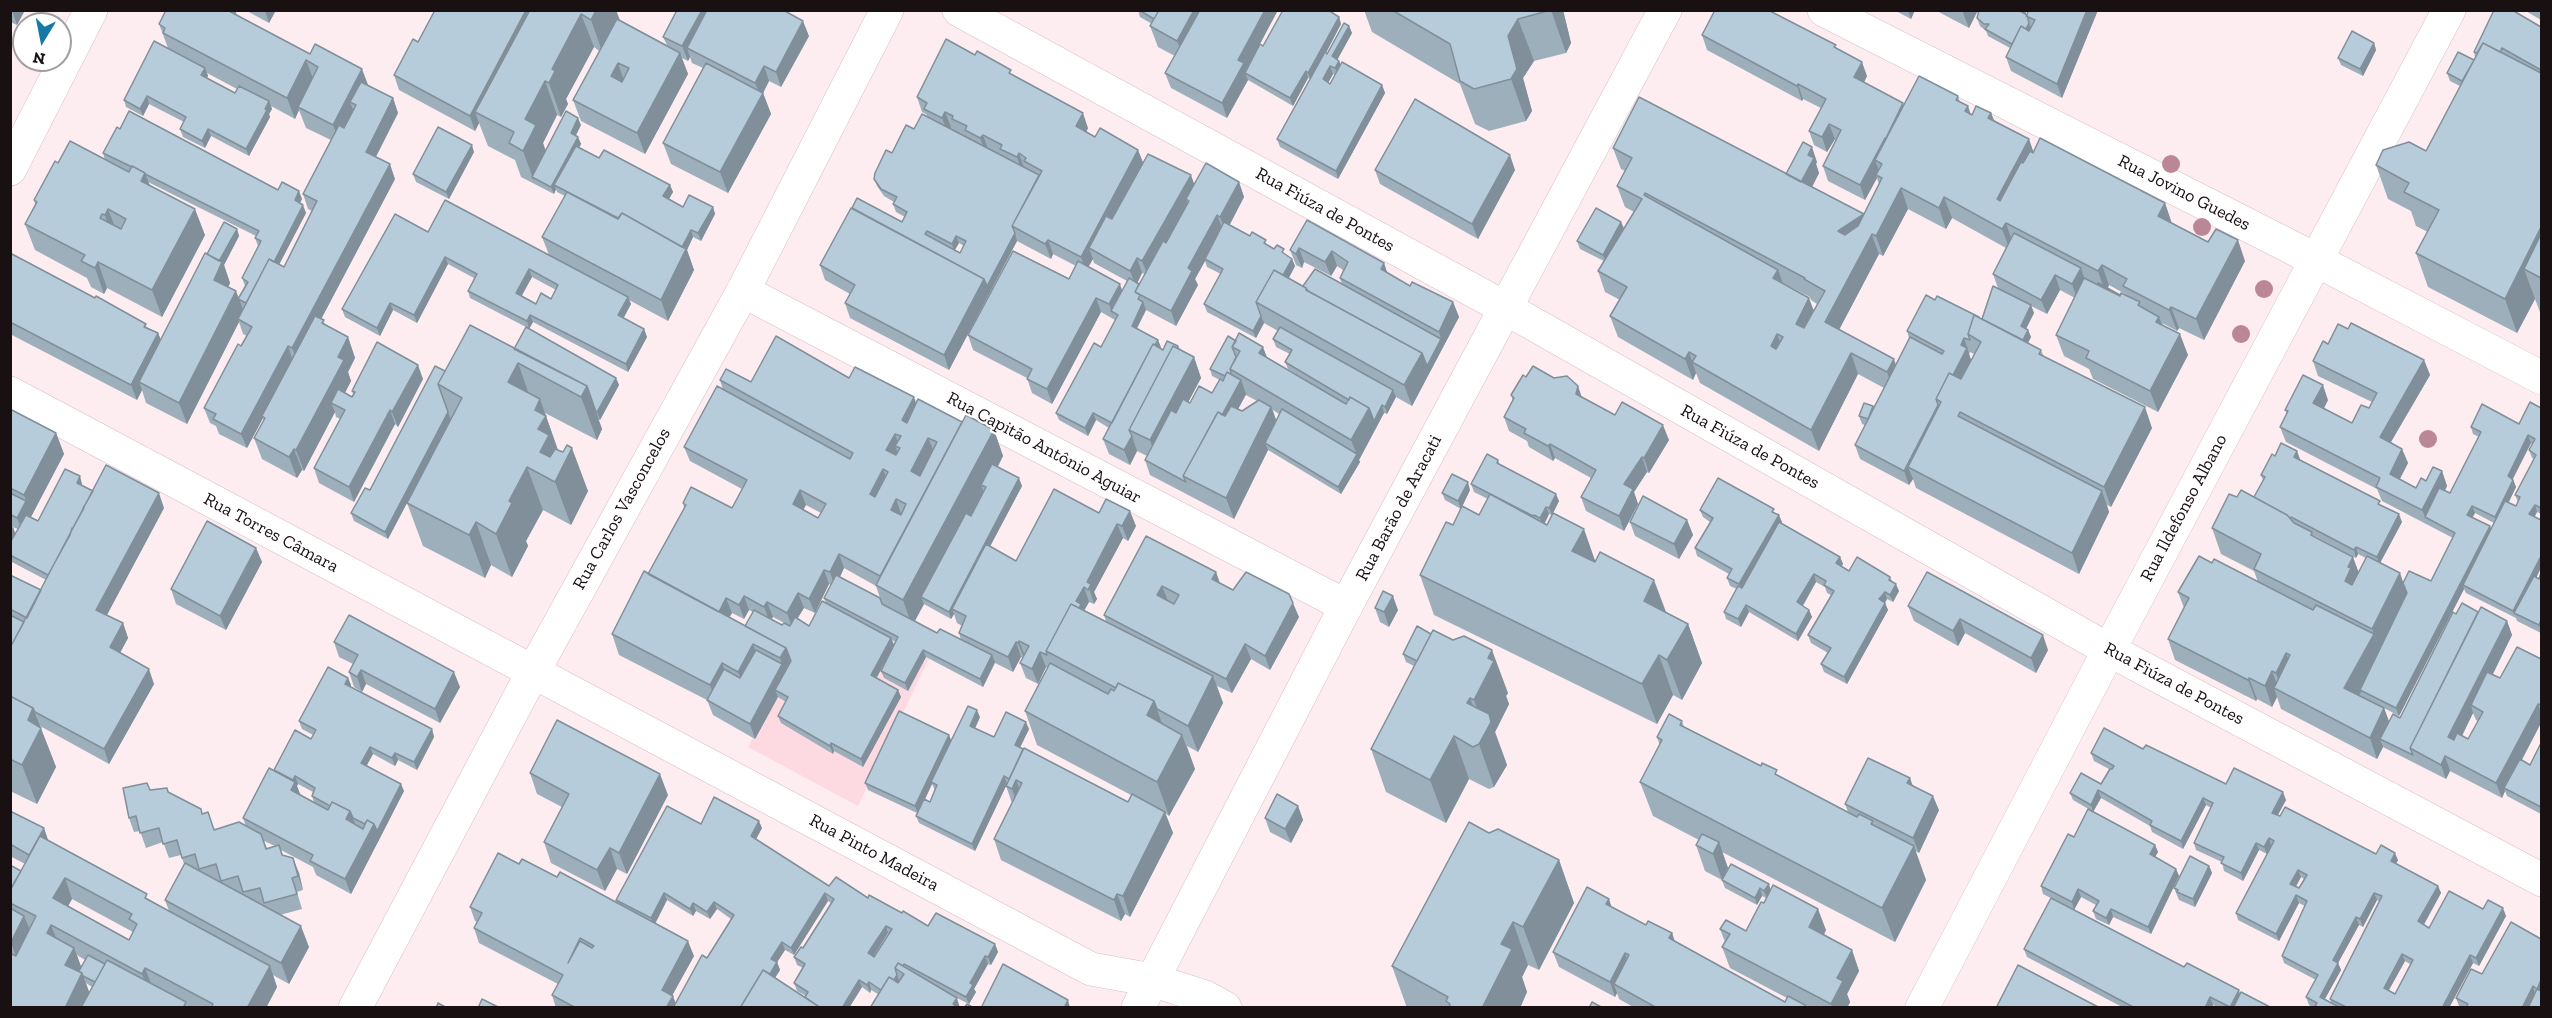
<!DOCTYPE html>
<html>
<head>
<meta charset="utf-8">
<style>
  body { margin:0 }
  #map { position:relative; width:2552px; height:1018px; overflow:hidden; background:#fdedf0; font-family:"Zilla Slab",serif }
  canvas { display:block }
  .frame { position:absolute; inset:0; border:12px solid #191012; pointer-events:none }
  .north { position:absolute; left:12px; top:12px; width:60px; height:60px; box-sizing:border-box; background:#fff; border:2px solid #a39fa0; border-radius:50%; rotate:190deg; font-size:16px; font-weight:700; line-height:24px; text-align:center; color:#191012 }
  .north::after { content:''; display:block; margin:auto; width:21px; height:27px; background:#1679a5; clip-path:polygon(50% 0,100% 100%,50% 72%,0 100%) }
</style>
</head>
<body>
<div id="map">
<canvas width="2552" height="1018"></canvas>
<div class="frame"></div>
<div class="north">N</div>
</div>
<script>
const context = document.querySelector('canvas').getContext('2d');
context.lineJoin = 'round';
function fill(path, color) { context.fillStyle = color; context.fill(path, 'evenodd'); }
const poly = rows => new Path2D(rows.map(r => 'M' + r).join(''));
function strokePath(path, color, width, dash) { context.strokeStyle = color; context.lineWidth = width; context.lineCap = dash ? 'butt' : 'round'; context.setLineDash(dash || []); context.stroke(path); }
function drawText(font, color, halo, rows, align = 'center') {
  context.font = font + ' "Zilla Slab",serif'; context.lineWidth = 4.5; context.setLineDash([]); context.textBaseline = 'middle'; context.strokeStyle = halo; context.fillStyle = color; for (const [text, x, y, turn = 0] of rows) {
    context.save(); context.translate(x, y); context.rotate((+turn || 0) * Math.PI / 180); context.textAlign = isNaN(turn) ? turn : align; if (halo) context.strokeText(text, 0, 0); context.fillText(text, 0, 0); context.restore();
  }
}
fill(poly([
  [835,578,941,634,858,806,748,747]
]), '#fddae1');
const street = poly([
  [959,10,1507,309,2109,650,2542,880],
  [1824,10,2285,244,2542,378],
  [10,169,91,10],
  [743,291,1346,606]
]);
const secondary = poly([
  [10,393,1091,969,1152,980,1205,997,1225,1008],
  [355,1008,533,672,743,291,887,10],
  [1138,1008,1346,606,1665,10],
  [1922,1008,2109,650,2449,10]
]);
strokePath(street, '#d9bfc5', 34);
strokePath(secondary, '#d9bfc5', 34);
strokePath(street, '#fff', 33);
strokePath(secondary, '#fff', 33);
context.fillStyle = '#bb8796';
for (const [x, y] of [
  [2171,164],
  [2202,227],
  [2264,289],
  [2241,334],
  [2428,439]
]) { context.beginPath(); context.arc(x, y, 9, 0, 2 * Math.PI); context.fill(); }
fill(poly([
  [10,10,25,10,17,25,10,22],
  [166,10,235,10,237,16,393,98,398,113,376,157,395,179,321,319,326,325,348,337,355,358,348,372,351,381,345,393,352,397,353,394,352,391,423,379,398,427,395,424,354,502,319,483,314,468,340,419,336,417,335,412,304,471,302,470,297,478,262,459,254,438,264,421,263,418,247,448,219,434,216,426,210,423,204,408,247,336,243,334,239,322,187,424,146,403,142,390,137,400,10,334,10,253,158,333,161,340,207,254,237,229,239,236,224,265,230,283,228,287,239,298,245,286,242,278,259,246,258,246,255,238,256,236,148,182,150,185,205,235,162,317,107,288,104,294,91,287,87,278,35,250,25,224,35,204,34,200,58,163,105,160,103,153,278,190,302,199,300,203,306,213,279,264,284,267,312,211,308,209,303,194,331,140,306,128,299,110,295,119,271,106,272,109,269,114,270,117,249,156,211,136,205,148,183,137,180,129,184,122,149,104,143,116,126,107,124,100,168,48,159,24],
  [207,73,237,89,235,93,207,78,208,76],
  [245,10,276,10,269,23],
  [435,10,616,10,620,20,667,45,663,37,677,10,706,10,707,12,809,36,781,87,769,81,763,93,771,114,728,193,671,164,663,143,703,68,692,63,690,57,688,61,682,58,688,74,645,154,581,121,573,100,599,51,594,47,566,99,568,104,561,117,557,115,543,143,546,151,581,125,576,136,578,137,581,144,579,148,599,158,670,185,673,192,669,199,683,207,713,207,715,214,701,241,693,237,687,250,694,270,668,321,629,300,631,304,623,318,644,329,647,337,628,372,533,322,529,329,616,378,619,385,600,420,598,419,602,429,597,440,545,413,558,450,588,491,571,525,543,510,526,541,528,546,512,577,491,565,485,578,423,546,407,503,413,491,388,539,354,521,351,513,370,490,445,371,514,349,526,327,470,298,468,291,474,278,448,264,417,323,393,310,380,336,345,317,342,309,428,232,549,255,542,237,565,196,557,192,556,189,554,194,521,177,515,160,488,146,479,123,475,131,399,90,394,75,418,42],
  [532,277,556,290,551,299,536,304,521,296],
  [1138,10,1278,10,1246,70,1246,71,1263,46,1329,11,1339,17,1341,24,1326,53,1327,54,1349,26,1352,33,1337,60,1339,61,1341,65,1382,85,1385,93,1338,179,1280,147,1277,139,1310,79,1308,78,1293,106,1248,80,1227,118,1171,88,1165,73,1175,56,1158,47,1150,26,1152,24,1140,17],
  [1333,74,1335,75,1330,84,1328,83],
  [1364,10,1563,10,1571,43,1566,53,1534,61,1523,78,1532,111,1526,121,1489,131,1475,124,1460,84,1372,32],
  [1894,10,1915,10,1911,19],
  [1935,10,1978,10,1969,28],
  [1979,10,2027,10,2025,14,2027,15,2029,10,2098,10,2062,98,2011,71,2006,57,2010,48,1988,36,1986,31,1980,26,1977,18],
  [2524,10,2541,10,2541,20],
  [2541,27,2541,313,2540,312,2535,299,2517,333,2428,287,2416,253,2428,232,2416,226,2411,211,2388,199,2376,165,2426,151,2460,86,2450,81,2447,73,2474,60,2475,57,2474,52],
  [1702,35,1837,49,1867,76,1864,82,1904,105,1958,96,1960,102,1970,114,1972,115,1991,113,1994,120,2029,139,2033,151,2165,203,2172,224,2245,261,2204,340,2179,328,2177,331,2162,323,2188,355,2158,412,2093,379,2089,369,2064,356,2056,335,2075,298,2060,290,2047,314,2031,306,2034,313,2026,328,2028,330,2031,337,2028,343,2041,350,2044,357,2152,428,2111,507,2107,505,2109,512,2079,574,1916,488,1913,479,1909,485,1860,459,1855,445,1865,425,1862,424,1859,416,1873,406,1873,408,1884,388,1858,374,1819,451,1700,383,1696,373,1693,380,1618,337,1610,316,1620,300,1605,292,1598,271,1604,261,1580,249,1577,241,1621,222,1624,228,1634,212,1625,207,1617,186,1625,171,1621,169,1613,148,1786,174,1817,162,1816,164,1819,173,1812,187,1864,214,1879,184,1877,178,1865,200,1828,181,1823,166,1836,140,1835,139,1827,152,1814,145,1809,131,1821,108,1803,99,1802,101,1707,50],
  [1908,209,1946,229,1952,218,2006,248,1993,274,1998,288,1982,319,1935,300,1907,331,1909,338,1896,365,1839,330,1879,254,1883,256],
  [1783,283,1810,297,1811,300,1817,304,1814,310],
  [2109,285,2127,295,2120,295,2108,288],
  [1970,352,1974,354,1971,360,1969,354],
  [2374,43,2376,50,2363,76,2341,65,2338,58],
  [1013,75,1088,128,1086,132,1095,137,1138,150,1143,163,1194,184,1239,182,1244,197,1229,225,1292,259,1295,266,1289,278,1303,286,1342,284,1340,278,1343,270,1337,266,1331,276,1304,262,1302,268,1296,265,1290,250,1307,220,1384,263,1387,273,1410,286,1453,302,1459,317,1412,406,1396,397,1387,414,1384,413,1359,460,1360,462,1341,494,1268,450,1234,519,1150,475,1145,460,1147,456,1137,451,1130,465,1109,454,1103,439,1109,428,1096,420,1088,436,1059,420,1056,413,1101,347,1115,320,1101,312,1052,404,1032,393,1027,378,973,350,968,335,1069,279,1076,266,1053,254,1051,259,1017,241,949,370,850,318,845,303,850,294,825,280,820,265,902,222,905,217,896,212,893,204,894,202,884,196,877,186,874,179,892,153,927,116,926,114,922,112,917,97],
  [959,243,964,246,960,253,955,250],
  [1093,259,1094,263,1127,281,1122,290,1088,267],
  [1205,261,1207,267,1221,274,1204,304,1207,312,1256,338,1264,323,1278,331,1273,339,1276,347,1290,354,1285,362,1288,369,1321,389,1228,336,1210,369,1212,376,1220,380,1212,393,1190,403,1188,402,1201,378,1194,357,1180,349,1178,346,1163,350,1137,329,1146,310,1176,326,1198,285,1195,279],
  [1142,273,1145,274,1139,284,1137,283],
  [1246,395,1257,401,1242,411,1238,409],
  [1273,410,1279,414,1276,420],
  [474,152,449,199,416,182,413,174],
  [1375,170,1515,170,1478,239,1380,184],
  [2348,329,2424,360,2430,375,2391,442,2402,449,2408,463,2400,479,2416,488,2442,471,2447,486,2445,490,2450,493,2479,437,2473,434,2471,427,2519,424,2541,408,2541,514,2537,512,2535,516,2537,578,2539,579,2541,573,2541,633,2517,621,2516,618,2466,593,2464,589,2399,716,2384,708,2389,722,2400,718,2456,614,2478,612,2507,621,2512,635,2493,674,2500,678,2541,659,2541,723,2522,760,2530,765,2541,743,2541,814,2507,796,2505,791,2502,798,2450,771,2446,779,2383,747,2377,759,2281,709,2277,697,2272,707,2257,699,2256,701,2175,660,2168,639,2184,608,2178,592,2212,563,2258,582,2254,571,2221,554,2212,528,2254,497,2263,480,2261,475,2275,456,2300,459,2299,460,2381,505,2402,522,2380,563,2403,583,2431,581,2453,538,2382,501,2377,489,2286,442,2280,427,2287,414,2285,410,2328,400,2324,408,2352,423,2369,408,2372,402,2318,376,2313,361,2328,344],
  [2531,443,2532,444,2529,450,2532,458,2534,459,2515,495,2518,502,2516,506,2508,503,2516,487,2513,479],
  [2475,513,2494,523,2491,530,2490,526,2472,518],
  [2313,535,2356,558,2358,554,2366,558,2359,572],
  [2473,713,2476,720,2478,721,2468,739,2462,736],
  [1526,377,1554,378,1578,386,1581,396,1615,415,1669,440,1649,473,1647,472,1634,492,1638,504,1624,531,1586,511,1581,497,1591,478,1555,458,1553,461,1529,447,1527,441,1509,431,1504,417,1513,401,1511,395],
  [849,378,962,422,994,430,1003,456,998,467,1022,486,990,546,1016,561,1099,513,1136,526,1128,541,1123,538,1094,592,1097,599,1094,604,1089,602,1084,610,1106,621,1104,615,1146,536,1216,572,1220,583,1233,590,1299,617,1270,670,1251,659,1232,693,1217,686,1223,703,1198,752,1187,746,1195,769,1169,816,1165,813,1173,833,1130,917,1125,914,1121,921,1001,860,994,839,1012,803,1006,786,975,851,919,823,916,816,917,813,868,790,865,783,951,740,980,717,975,728,994,737,1029,729,1020,747,1128,802,1131,795,1037,745,1025,711,1048,668,1046,667,1038,684,1026,678,1020,663,1023,658,1021,657,1013,672,995,663,983,687,926,657,908,691,884,678,881,671,896,642,892,640,894,645,876,678,898,690,901,697,863,767,834,751,833,754,781,723,778,716,786,702,778,697,755,739,713,715,707,700,619,655,612,634,648,574,684,508,683,503,732,508,742,489,690,461,684,447,723,390,720,380,751,382],
  [806,505,821,513,818,518,803,510],
  [844,568,876,586,880,598,840,577],
  [829,584,831,585,824,598,826,603,809,626,797,619,804,608,815,613],
  [924,604,951,619,954,614,957,623,962,626,959,633,961,640,937,633,915,621],
  [749,610,753,612,745,626,729,617,732,613,744,619],
  [773,617,790,626,782,625,771,619],
  [932,784,935,790,930,802,925,799],
  [10,409,56,433,64,454,31,517,38,521,82,484,82,485,93,491,164,508,107,615,123,623,128,638,120,653,154,684,109,764,40,726,56,767,37,804,10,791,10,575,41,590,46,580,10,561,10,526,13,527,15,534,18,529,10,526],
  [1498,460,1500,465,1559,501,1552,515,1549,514,1545,523,1595,561,1666,612,1688,624,1702,663,1682,700,1673,695,1657,724,1434,615,1420,575,1453,525,1479,515,1488,499,1474,492,1471,484],
  [1470,490,1461,509,1445,500,1442,493],
  [1700,510,1775,513,1782,522,1781,524,1840,557,1843,564,1841,566,1849,571,1890,577,1892,581,1899,591,1893,602,1887,599,1885,603,1888,610,1847,684,1824,672,1821,664,1828,653,1811,643,1808,635,1831,595,1827,593,1825,587,1816,582,1803,606,1809,610,1812,617,1798,641,1749,612,1741,627,1726,619,1724,612,1737,589,1730,586,1727,578,1729,574,1697,556,1695,548,1710,522,1703,517],
  [1687,520,1693,535,1679,559,1635,536,1630,522],
  [256,548,262,562,226,630,176,604,171,589],
  [1927,572,2048,650,2036,673,1965,633,1958,646,1914,621,1908,606],
  [1375,608,1398,610,1389,627,1380,622],
  [334,642,460,687,440,723,366,684,362,692,354,687,349,672,353,664,339,657],
  [1403,654,1508,693,1506,696,1509,704,1495,732,1507,765,1494,787,1489,789,1469,779,1446,823,1386,792,1371,749,1414,666,1406,662],
  [348,678,351,685,350,687,432,729,434,737,417,770,398,760,395,766,373,754,367,765,404,791,351,894,316,875,313,867,281,850,283,855,299,873,303,890,297,892,302,909,280,915,309,947,289,984,273,975,277,987,266,1008,10,1008,10,865,21,871,25,864,10,856,10,811,44,828,48,840,169,911,165,900,184,864,181,855,169,858,163,842,146,848,140,831,134,832,129,818,150,790,168,792,203,814,215,829,246,826,243,818,274,770,311,739,313,735,302,729,299,721],
  [298,784,313,792,312,796,314,802,300,795,297,786],
  [264,841,275,846,267,848],
  [72,899,133,932,129,940,68,906],
  [77,955,85,960,81,967],
  [86,983,92,987,89,993],
  [1682,721,1684,727,1848,812,1845,804,1913,786,1939,810,1919,853,1915,851,1926,880,1895,942,1722,852,1728,868,1724,876,1771,890,1826,930,1824,934,1852,950,1859,971,1847,994,1850,1002,1847,1008,1635,1008,1619,999,1617,993,1615,997,1559,967,1553,952,1612,907,1646,925,1672,933,1675,942,1785,1002,1787,998,1730,968,1722,947,1725,942,1720,929,1746,931,1766,898,1762,896,1757,905,1725,888,1722,880,1705,871,1696,845,1699,840,1653,816,1640,782,1660,746,1657,737],
  [2143,749,2226,784,2286,800,2278,815,2376,854,2398,860,2396,864,2438,886,2441,893,2424,925,2429,928,2483,909,2506,916,2479,966,2473,963,2449,1008,2314,1008,2309,1005,2306,997,2316,980,2284,963,2282,956,2305,906,2299,903,2279,941,2238,920,2236,913,2267,854,2259,850,2243,881,2224,871,2222,862,2196,850,2194,843,2211,808,2206,805,2183,849,2152,832,2150,826,2101,798,2093,812,2155,845,2158,852,2155,857,2176,869,2179,876,2151,934,2113,917,2109,925,2096,919,2093,911,2096,905,2081,897,2074,910,2043,894,2041,886,2074,837,2092,811,2073,800,2070,793,2101,784,2109,769,2094,761,2091,753],
  [2301,877,2304,879,2299,888,2296,887],
  [2377,900,2379,901,2330,999,2331,1002,2325,999,2341,970,2338,963,2359,925,2363,927],
  [2405,961,2410,964,2395,994,2389,990],
  [530,773,668,795,627,874,617,869,605,891,551,863,544,842,562,807,537,794],
  [1298,806,1303,820,1291,843,1270,832,1265,818],
  [701,824,762,828,756,839,829,886,868,898,928,926,995,944,998,952,991,965,988,964,974,989,976,992,969,1004,955,997,878,994,871,990,870,993,862,987,849,1008,556,1008,552,995,558,984,479,943,474,928,477,922,475,921,470,907,519,864,557,877,617,903,616,900],
  [667,900,693,916,696,911,710,919,717,909,731,919,707,958,676,1003,672,995,694,956,655,923],
  [828,901,831,903,803,948,794,957,797,965,803,968,794,983,797,991,806,996,805,997,775,978,780,970,777,962,785,950,794,955],
  [888,933,889,934,874,957,874,956],
  [1489,833,1559,860,1574,903,1539,970,1528,965,1522,977,1527,992,1520,1008,1407,1008,1392,966],
  [2209,866,2212,873,2195,907,2179,900,2174,888],
  [2541,939,2541,1008,2463,1008,2459,1006,2456,998,2482,974],
  [2024,949,2184,967,2240,994,2272,1008,2219,1008,2213,1005,2212,1008,2124,1008,2027,957]
]), '#9dafbb');
fill(poly([
  [12,10,25,10,17,25],
  [226,10,235,10,239,21],
  [265,10,276,10,269,23],
  [526,10,539,10,475,112,479,123,475,131,470,116],
  [596,10,616,10,620,22,603,54,591,20],
  [702,10,706,10,710,20,687,48,690,57,688,61,682,46],
  [1194,10,1213,10,1185,62,1177,41],
  [1265,10,1278,10,1246,70,1248,74,1245,73,1248,80,1227,118,1222,103,1238,60],
  [1551,10,1563,10,1571,43,1566,53],
  [1908,10,1915,10,1911,19,1908,11],
  [1962,10,1978,10,1969,28],
  [2021,10,2027,10,2023,19],
  [2087,10,2098,10,2062,98,2057,84],
  [581,14,594,47,566,99,568,104,561,117,549,83,552,69],
  [1339,17,1341,24,1311,81,1308,73],
  [1518,19,1534,61,1523,78,1532,111,1526,121,1511,79,1508,36],
  [803,21,809,36,781,87,776,72],
  [2029,23,2032,31,2017,46],
  [1349,26,1352,33,1335,64,1332,56],
  [2374,43,2376,50,2363,76,2360,69],
  [680,53,688,74,645,154,637,133],
  [306,60,314,81,298,107,299,110,295,119,287,98],
  [1339,61,1342,68,1337,76,1335,68],
  [1862,62,1867,76,1859,92,1854,77],
  [618,63,625,84,611,76],
  [764,66,769,81,763,93,771,114,728,193,720,172,761,97,755,83],
  [1330,66,1333,74,1326,87,1323,79],
  [205,68,208,76,204,83,201,75],
  [362,69,370,90,356,105,350,102,356,117,341,146,333,125],
  [1306,71,1308,78,1293,106,1290,98],
  [545,81,557,115,543,143,548,159,532,177,535,184,523,151,525,119],
  [1798,84,1803,99,1802,101,1797,86],
  [1382,85,1385,93,1338,179,1336,171],
  [147,96,149,104,143,116,140,109],
  [393,98,398,113,371,166,366,152],
  [269,101,272,109,269,114,270,117,249,156,246,149],
  [1968,106,1975,127,1965,111],
  [945,112,951,127,948,133,942,118],
  [1083,113,1088,128,1082,140,1076,126],
  [1991,113,1999,134,1988,118],
  [578,118,581,125,573,140,571,133],
  [1829,124,1835,139,1827,152,1822,137],
  [208,129,211,136,205,148,202,141],
  [983,135,988,149,986,153,980,138],
  [578,137,581,144,558,186,554,185,556,189,554,194,551,187],
  [1885,138,1890,152,1882,164,1875,160,1880,173,1876,175,1877,178,1865,200,1860,185],
  [2029,139,2036,160,2005,220,1997,199],
  [472,145,474,152,449,199,446,192],
  [1812,147,1817,162,1816,164,1819,173,1805,201,1799,186,1808,155],
  [1138,150,1144,165,1096,252,1089,248,1093,259,1086,271,1081,257],
  [1019,153,1024,168,1022,172,1017,157],
  [1510,155,1515,170,1478,239,1472,224],
  [390,164,395,179,298,363,292,348],
  [145,173,155,199,141,181],
  [1191,175,1196,189,1186,199,1188,204,1148,276,1142,261],
  [1239,182,1244,197,1226,232,1220,217],
  [670,185,673,192,666,204,663,196],
  [1901,188,1908,209,1883,256,1876,236],
  [299,191,302,199,297,208,295,200],
  [1944,197,1952,218,1946,229,1939,208],
  [2165,203,2172,224,2158,216],
  [303,205,306,213,254,313,251,306],
  [713,207,715,214,701,241,698,233],
  [108,209,118,235,114,242,105,215],
  [195,209,205,235,162,317,152,290],
  [1864,214,1879,254,1832,343,1825,322,1845,252,1838,231],
  [1217,215,1223,230,1205,259,1205,261,1195,279,1198,285,1176,326,1171,311,1188,268],
  [1621,222,1624,229,1606,263,1603,255],
  [2006,223,2013,244,2010,250,2002,229],
  [2541,227,2541,278,2524,269,2535,299,2517,333,2505,299],
  [237,229,239,236,224,265,230,283,222,301,214,280,217,265],
  [691,230,693,237,687,250,694,270,668,321,661,300,680,251],
  [1015,233,1017,241,949,370,944,355,984,279],
  [956,236,959,243,954,251,952,244],
  [1048,240,1053,254,1051,259,1045,244],
  [2238,240,2245,261,2204,340,2196,319],
  [1299,248,1304,262,1302,268,1296,254],
  [1332,251,1337,266,1331,276,1325,262],
  [445,257,448,264,417,323,414,315],
  [1137,258,1142,273,1136,286,1130,271],
  [1292,259,1295,266,1271,310,1266,308],
  [98,262,107,288,104,294,95,268],
  [1384,263,1389,278,1381,269],
  [2102,265,2109,285,2105,292,2098,271],
  [2081,268,2086,283,2077,299,2072,284],
  [529,269,532,277,519,301,516,293],
  [1778,270,1786,291,1773,278],
  [2055,275,2060,290,2047,314,2041,300],
  [1120,284,1125,299,1111,311,1114,319,1109,304],
  [236,291,244,312,238,319,239,322,187,424,179,403],
  [628,297,631,304,621,323,618,315],
  [1096,298,1101,312,1052,404,1047,389],
  [1809,298,1817,319,1803,345,1796,324],
  [1143,302,1146,310,1134,333,1132,326],
  [1453,302,1459,317,1412,406,1404,385,1422,353,1441,339,1439,332],
  [390,303,393,310,380,336,377,328],
  [2031,305,2034,313,2024,333,2021,326],
  [2171,307,2179,328,2177,331,2169,310],
  [530,315,533,322,529,329,527,321],
  [1261,316,1264,323,1256,338,1253,331],
  [2159,317,2167,338,2156,322],
  [644,329,647,337,628,372,626,364],
  [2028,330,2031,337,2021,356,2018,349],
  [158,333,164,348,139,382,142,390,137,400,131,385],
  [1777,334,1785,355,1771,346],
  [2180,334,2188,355,2158,412,2150,391],
  [348,337,355,358,348,372,351,381,338,406,331,403,335,412,304,471,296,450,338,357],
  [1964,338,1972,363,1946,415,1941,402],
  [1158,340,1161,347,1115,431],
  [288,346,293,361,262,416,263,418,247,448,241,434],
  [1263,347,1271,368,1259,353],
  [1689,352,1696,373,1693,380,1685,359],
  [1851,353,1858,374,1819,451,1811,430],
  [1194,357,1201,378,1157,461,1150,440],
  [1894,359,1901,380,1894,393,1887,372],
  [2424,360,2430,375,2385,452,2380,437],
  [518,363,533,406,508,382],
  [418,365,423,379,398,427,392,412],
  [616,378,619,385,600,420,597,412],
  [1241,380,1246,394,1225,434,1219,419],
  [2323,385,2328,400,2319,418,2313,403],
  [587,386,602,429,597,440,581,397],
  [1578,386,1583,401,1576,394],
  [1393,390,1396,397,1387,414,1385,407],
  [914,397,919,412,907,435,902,420],
  [540,399,561,459,572,448,588,491,571,525,555,482,540,452,538,429,535,410],
  [1382,405,1384,413,1359,460,1360,462,1341,494,1338,487,1357,455,1351,440,1369,408],
  [1938,405,1943,420,1908,467,1913,479,1909,485,1904,471],
  [1271,407,1279,428,1265,443,1268,450,1234,519,1226,498],
  [2145,407,2152,428,2111,507,2104,487],
  [390,410,395,424,354,502,349,487],
  [448,412,451,420,388,539,385,532],
  [1093,413,1096,420,1088,436,1085,428],
  [1663,425,1669,440,1649,473,1644,458],
  [994,430,1003,456,986,487,981,485,984,492,927,600,921,597,924,604,912,626,903,600],
  [56,433,64,454,23,532,17,518,26,501,24,495],
  [895,434,900,448,895,446,898,453,892,465,886,450],
  [2528,435,2531,443,2510,484,2508,476],
  [1132,436,1137,451,1130,465,1124,450],
  [928,438,934,452,916,486,911,471],
  [1550,444,1555,458,1553,461,1548,446],
  [294,449,302,470,297,478,289,457],
  [2402,449,2408,463,2395,488,2390,474],
  [2297,451,2300,459,2297,465,2294,457],
  [1642,457,1647,472,1634,492,1638,504,1624,531,1619,516,1624,484],
  [527,467,543,510,526,541,528,546,512,577,496,534,509,501],
  [883,469,888,483,875,509,870,494],
  [2442,471,2447,486,2430,520,2425,517,2422,510],
  [80,476,82,484,79,490,77,483],
  [1019,478,1022,486,956,611,952,609,954,614,951,619,949,612],
  [2513,480,2516,487,2498,525,2495,517],
  [1468,482,1470,490,1461,509,1458,501],
  [800,490,806,505,798,519,793,504],
  [2102,491,2109,512,2079,574,2072,553],
  [159,493,164,508,102,624,96,610],
  [1556,494,1559,501,1552,515,1549,508],
  [896,499,901,514,896,524,891,510],
  [2535,505,2537,512,2532,521,2529,514],
  [2472,506,2475,513,2470,522,2467,515],
  [1546,507,1549,514,1543,526,1540,518],
  [1130,511,1136,526,1128,541,1122,526],
  [2399,514,2402,522,2379,565,2377,557],
  [1779,515,1782,522,1742,592,1739,584],
  [1687,520,1693,535,1679,559,1674,544],
  [476,522,491,565,485,578,469,535],
  [1117,524,1123,538,1094,592,1097,599,1094,604,1087,582],
  [2490,526,2493,534,2463,585,2464,589,2399,716,2396,708],
  [13,527,18,541,10,555,10,531],
  [1584,529,1598,569,1572,551],
  [2356,547,2358,554,2356,558,2354,550],
  [256,548,262,562,226,630,220,616],
  [839,554,844,568,835,587,830,572],
  [2541,556,2541,568,2518,615,2514,613,2513,611],
  [1840,557,1843,564,1839,571,1836,563],
  [2353,557,2363,584,2359,590,2345,581,2348,567],
  [824,570,829,584,815,613,809,599],
  [1216,572,1221,587,1212,579],
  [2400,573,2409,599,2381,655,2372,629],
  [1814,574,1816,582,1800,610,1797,602],
  [1654,580,1669,620,1644,601],
  [1896,584,1899,591,1893,602,1890,595],
  [1162,586,1168,601,1157,595],
  [1084,587,1089,602,1084,611,1064,661,1076,601],
  [1885,592,1887,599,1882,607,1879,599],
  [798,593,804,608,792,627,787,613],
  [744,596,749,610,744,619,739,605],
  [1393,596,1398,610,1389,627,1384,612],
  [726,598,732,613,722,630,716,615],
  [767,602,773,617,770,622,764,607],
  [1293,603,1299,617,1270,670,1265,656],
  [1885,603,1888,610,1847,684,1844,677],
  [1746,605,1749,612,1741,627,1738,619],
  [1809,610,1812,617,1798,641,1796,634],
  [1960,619,1965,633,1958,646,1953,631],
  [2541,620,2541,633,2539,625],
  [2507,621,2512,635,2476,708,2471,705,2473,713,2454,752,2448,737],
  [123,623,128,638,115,662,110,647],
  [1688,624,1702,663,1682,700,1667,660],
  [2374,634,2381,655,2360,690,2361,692,2351,709,2344,688],
  [2043,635,2048,650,2036,673,2031,658],
  [891,638,894,645,874,683,871,675],
  [1019,641,1025,656,1024,658,1018,643],
  [1016,642,1021,657,1013,672,1008,657],
  [753,644,761,665,746,693,738,672],
  [1245,644,1251,659,1232,693,1226,679],
  [786,648,793,669,775,690,778,697,755,739,750,724,782,665,780,658],
  [923,650,926,657,908,691,905,683],
  [1492,650,1508,693,1506,696,1509,704,1495,732,1507,765,1494,787,1479,744,1467,703,1470,698,1484,735,1486,732,1474,700,1488,658],
  [1040,652,1046,667,1038,684,1032,669],
  [2286,653,2294,674,2283,694,2276,673],
  [992,655,995,662,983,687,980,679],
  [1659,655,1673,695,1657,724,1642,684],
  [722,663,729,684,717,705,710,685],
  [149,669,154,684,109,764,104,749],
  [361,670,366,684,362,692,357,677],
  [2272,671,2279,690,2274,688,2277,697,2272,707,2265,686],
  [454,672,460,687,440,723,435,709],
  [1213,676,1223,703,1198,752,1188,726],
  [348,678,351,685,348,692,345,684],
  [2249,678,2257,699,2256,701,2248,680],
  [898,690,901,697,863,767,861,759],
  [1154,701,1166,735,1147,715],
  [2538,704,2541,713,2541,723,2506,789,2504,788,2505,791,2502,798,2496,783],
  [33,708,56,767,37,804,22,765,28,720],
  [2384,708,2392,729,2380,739,2383,747,2377,759,2370,738],
  [977,710,980,717,973,733,970,726],
  [1026,722,1029,729,1018,752,1015,745],
  [432,729,434,737,417,770,414,762],
  [949,735,952,742,931,782,932,784,918,814,915,806],
  [1182,735,1195,769,1169,816,1157,782],
  [1454,736,1469,779,1446,823,1430,780],
  [831,743,834,751,833,754,830,746],
  [370,747,373,754,364,770,361,763],
  [395,753,398,760,395,766,392,758],
  [2445,756,2450,771,2446,779,2441,765],
  [660,774,668,795,627,874,619,853],
  [295,776,298,784,297,786,301,796,291,790,291,784],
  [1004,776,1007,784,975,851,972,844],
  [1910,778,1915,792,1907,783],
  [1016,780,1024,801,1019,809,1012,789],
  [401,784,404,791,380,838,377,831],
  [2098,790,2101,798,2093,812,2091,805],
  [2283,792,2286,800,2275,820,2272,813],
  [1933,796,1939,810,1919,853,1913,838],
  [2203,798,2206,805,2183,849,2181,841],
  [1298,806,1303,820,1291,843,1285,829],
  [350,811,356,826,346,819],
  [1165,812,1173,833,1130,917,1123,896],
  [759,821,762,828,754,843,751,836],
  [374,824,380,838,351,894,345,879],
  [44,828,49,843,29,855],
  [2269,838,2271,845,2267,854,2264,847],
  [1719,842,1728,868,1722,880,1713,854],
  [2256,843,2259,850,2243,881,2241,873],
  [2155,845,2158,852,2152,862,2150,854],
  [1914,846,1926,880,1895,942,1882,908],
  [610,848,617,869,605,891,597,870],
  [2395,853,2398,860,2393,869,2391,861],
  [293,858,299,873,303,890,298,876],
  [1559,860,1574,903,1539,970,1523,927],
  [2209,866,2212,873,2195,907,2193,899],
  [2176,869,2179,876,2151,934,2148,927],
  [2298,870,2301,877,2293,891,2290,884],
  [65,878,72,899,61,919,53,898],
  [1769,884,1771,891,1767,899,1764,891],
  [2438,886,2441,893,2421,929,2418,921],
  [1760,888,1762,896,1757,905,1755,898],
  [2078,889,2081,897,2074,910,2072,902],
  [664,893,667,900,654,926,651,918],
  [825,893,828,901,794,955,791,948],
  [2374,893,2377,900,2363,927,2360,919],
  [1117,894,1125,914,1121,921,1114,900],
  [2296,895,2299,903,2279,941,2276,934],
  [1609,899,1614,914,1606,904],
  [714,902,717,909,710,919,707,912],
  [693,903,696,911,693,916,690,909],
  [2503,908,2506,916,2479,966,2476,958],
  [1818,909,1826,930,1817,948,1809,927],
  [2111,909,2113,917,2109,925,2106,918],
  [24,916,30,930,16,957,11,942],
  [2356,917,2359,925,2338,963,2341,970,2322,1004,2320,997,2333,960],
  [1513,922,1528,965,1522,977,1527,992,1520,1008,1482,1008,1501,944],
  [51,925,59,946,47,933],
  [301,926,309,947,289,984,281,963],
  [886,926,888,933,871,960,868,953],
  [1672,933,1677,948,1669,938],
  [688,941,694,956,667,1005,662,990],
  [782,942,785,950,774,967,771,959],
  [995,944,998,952,991,965,988,957],
  [74,948,82,969,73,985,65,965],
  [1852,950,1859,971,1847,994,1850,1002,1847,1008,1832,1008,1831,1004,1837,978],
  [1625,953,1630,968,1614,984,1617,993,1615,997,1610,982],
  [2402,954,2405,961,2386,995,2384,988],
  [2470,955,2473,963,2449,1008,2442,1008],
  [985,956,988,964,974,989,976,992,969,1004,966,997,970,983],
  [777,962,780,970,760,1001,756,996],
  [270,966,277,987,266,1008,247,1008],
  [145,968,153,989,150,995,142,974],
  [82,973,90,994,82,1006,82,1008,65,1008],
  [897,975,900,983,886,993],
  [859,980,862,987,849,1008,842,1008],
  [2541,980,2541,993,2537,989],
  [869,982,871,990,870,993,867,985],
  [2533,986,2535,994,2528,1008,2522,1008],
  [2239,990,2241,998,2236,1008,2230,1008],
  [673,996,677,1008,666,1008],
  [2210,997,2213,1005,2212,1008,2205,1008],
  [957,998,960,1008,954,1008,953,1004],
  [1068,1000,1070,1008,1064,1008]
]), '#808f99');
const building = poly([
  [166,10,227,10,310,54,315,44,362,69,333,125,298,107,318,67,306,60,287,98,163,33,165,28,159,24,166,10],
  [435,10,526,10,470,116,394,75,413,39,418,42,435,10],
  [530,10,596,10,591,20,581,14,552,69,555,71,549,83,545,81,525,119,536,125,523,151,509,143,514,132,475,112,530,10],
  [677,10,702,10,682,46,663,37,677,10],
  [707,10,783,10,803,21,776,72,764,66,755,83,687,48,707,10],
  [1139,10,1159,10,1154,19,1139,10],
  [1159,10,1194,10,1177,41,1150,26,1159,10],
  [1200,10,1265,10,1238,60,1244,63,1222,103,1165,73,1200,10],
  [1283,10,1328,10,1339,17,1308,73,1306,71,1290,98,1245,73,1260,44,1263,46,1283,10],
  [1392,10,1551,10,1518,19,1508,36,1517,69,1511,79,1474,89,1460,81,1450,44,1392,10],
  [1715,10,1768,10,1836,45,1834,47,1862,62,1854,77,1903,103,1886,138,1885,138,1860,185,1823,166,1841,130,1829,124,1822,137,1809,131,1826,99,1798,84,1797,86,1702,35,1715,10],
  [1979,10,2021,10,2020,11,2027,15,2029,23,2026,29,2021,26,2012,44,1985,29,1989,24,1984,24,1977,18,1979,10],
  [2029,10,2087,10,2057,84,2006,57,2021,26,2029,31,2035,20,2026,16,2029,10],
  [2494,10,2512,10,2541,27,2541,70,2502,48,2500,52,2483,43,2477,53,2474,52,2494,10],
  [617,19,680,53,637,133,573,100,617,19],
  [618,63,629,68,622,82,611,76,618,63],
  [1344,23,1349,26,1332,56,1339,61,1335,68,1330,66,1323,79,1330,84,1342,62,1382,85,1336,171,1277,139,1325,52,1327,54,1344,23],
  [2352,31,2374,43,2360,69,2338,58,2352,31],
  [946,39,975,55,977,51,1011,70,1009,73,1083,113,1076,126,1095,137,1100,128,1138,150,1081,257,1048,240,1045,244,1012,226,1042,171,1024,161,1026,158,1019,153,1017,157,1000,149,1002,145,983,135,980,138,965,130,967,126,952,119,953,116,945,112,942,118,924,109,927,103,917,97,946,39],
  [154,41,205,68,201,75,235,93,239,86,269,101,265,109,267,110,246,149,208,129,202,141,180,129,186,117,147,96,140,109,124,100,154,41],
  [2483,43,2541,73,2541,227,2505,299,2416,253,2439,210,2404,192,2409,183,2376,165,2383,150,2409,142,2426,151,2483,43],
  [2458,52,2474,60,2462,81,2447,73,2458,52],
  [706,63,763,93,720,172,663,143,706,63],
  [1919,76,1958,96,1956,100,1968,106,1965,111,1972,115,1976,106,1991,113,1988,118,2029,139,1997,199,2000,201,2021,162,2023,163,2030,151,2033,153,2040,138,2165,203,2158,216,2208,242,2216,229,2238,240,2196,319,2171,307,2169,310,2123,286,2127,279,2102,265,2098,271,2006,223,2002,229,1944,197,1939,208,1901,188,1876,236,1872,234,1825,322,1894,359,1887,372,1851,353,1811,430,1692,362,1696,356,1689,352,1685,359,1610,316,1627,287,1598,271,1642,199,1617,186,1632,158,1613,148,1639,97,1864,214,1882,178,1876,175,1882,164,1875,160,1919,76],
  [1645,193,1805,278,1804,279,1825,291,1804,328,1796,324,1809,298,1773,278,1778,270,1644,195,1645,193],
  [1864,214,1858,226,1845,235,1838,231,1864,214],
  [1777,334,1783,337,1776,349,1771,346,1777,334],
  [361,82,393,98,366,152,390,164,292,348,288,346,241,434,213,419,216,414,204,408,238,344,241,346,252,327,238,319,269,259,284,267,317,201,303,194,339,125,344,128,356,105,350,102,361,82],
  [1415,99,1510,155,1472,224,1375,170,1415,99],
  [129,111,278,190,282,182,299,191,295,200,303,205,274,262,269,259,246,303,238,299,248,282,242,278,261,241,255,238,259,231,145,174,145,173,132,166,132,167,103,153,117,127,120,129,129,111],
  [566,111,578,118,571,133,578,137,551,187,532,177,566,111],
  [922,114,1039,175,1012,226,1015,233,987,286,984,279,852,208,857,198,902,222,907,212,893,204,897,197,881,189,874,179,875,173,886,150,892,153,906,125,914,129,922,114],
  [927,231,952,244,956,236,966,241,960,253,925,234,927,231],
  [438,127,472,145,446,192,413,174,438,127],
  [70,141,129,172,132,166,145,173,141,181,195,209,152,290,98,262,95,268,81,261,85,255,25,224,37,202,34,200,55,161,58,163,70,141],
  [108,209,126,219,121,229,100,218,102,214,105,215,108,209],
  [1803,142,1812,147,1808,155,1814,158,1801,182,1786,174,1803,142],
  [576,146,599,158,604,150,670,185,663,196,683,207,689,195,713,207,698,233,691,230,682,247,622,213,618,218,554,185,576,146],
  [1148,154,1191,175,1142,261,1137,258,1130,271,1089,248,1106,216,1112,219,1148,154],
  [1206,163,1239,182,1220,217,1217,215,1188,268,1192,271,1171,311,1135,292,1163,241,1166,243,1189,201,1186,199,1206,163],
  [567,192,618,219,622,213,686,249,661,300,542,237,567,192],
  [445,200,628,297,618,315,644,329,626,364,530,315,527,321,468,291,477,274,445,257,414,315,390,303,377,328,342,309,395,214,428,232,445,200],
  [529,269,558,285,551,299,541,293,536,304,516,293,529,269],
  [851,208,984,279,944,355,845,303,855,285,820,265,851,208],
  [1596,208,1621,222,1603,255,1577,241,1596,208],
  [1307,220,1384,263,1381,269,1410,286,1412,282,1453,302,1439,332,1340,278,1348,262,1332,251,1325,262,1299,248,1296,254,1290,250,1307,220],
  [224,222,237,229,219,261,207,254,224,222],
  [1224,222,1250,236,1252,232,1266,240,1264,243,1274,249,1277,245,1284,249,1282,252,1292,259,1283,275,1274,270,1256,302,1261,316,1253,331,1204,304,1223,269,1205,259,1224,222],
  [2014,233,2081,268,2072,284,2055,275,2041,300,1993,274,2014,233],
  [2541,234,2541,278,2524,269,2541,234],
  [1013,251,1069,279,1078,261,1120,284,1109,304,1096,298,1047,389,1027,379,1032,369,968,335,1013,251],
  [10,253,95,298,96,296,146,324,144,327,158,333,131,385,10,322,10,253],
  [205,253,222,262,214,280,236,291,179,403,139,382,205,253],
  [1315,269,1441,339,1427,366,1422,353,1308,291,1306,288,1303,286,1315,269],
  [1274,270,1306,288,1306,290,1422,353,1404,385,1256,302,1274,270],
  [1129,278,1139,284,1135,292,1140,295,1138,299,1143,302,1132,326,1158,340,1155,345,1153,344,1112,423,1093,413,1085,428,1056,413,1094,343,1101,347,1118,315,1111,311,1129,278],
  [2084,278,2120,296,2121,293,2140,302,2138,305,2159,317,2156,322,2180,334,2150,391,2086,358,2089,351,2056,335,2084,278],
  [2098,283,2120,295,2120,296,2097,284,2098,283],
  [1993,286,2031,305,2021,326,2028,330,2023,340,1982,319,1993,286],
  [1926,295,1935,300,1937,296,1979,317,1974,315,1968,334,1970,340,1964,338,1961,345,1967,348,1953,375,1949,373,1936,399,1938,405,1904,471,1855,445,1910,337,1942,354,1944,351,1907,331,1926,295],
  [1974,315,2041,350,2039,354,2145,407,2104,487,1960,412,1958,416,2102,491,2072,553,1908,467,1941,402,1936,399,1949,373,1961,379,1981,342,1968,334,1974,315],
  [315,316,324,320,322,323,348,337,338,357,344,360,296,450,294,449,289,457,254,438,265,418,262,416,315,316],
  [2351,323,2424,360,2380,437,2402,449,2390,474,2416,488,2421,478,2426,481,2433,467,2442,471,2422,510,2376,487,2380,478,2280,427,2288,411,2285,410,2303,375,2323,385,2313,403,2352,423,2361,405,2369,408,2377,393,2313,361,2323,341,2328,344,2338,324,2348,329,2351,323],
  [470,325,587,386,581,397,518,363,508,382,540,399,535,410,546,416,538,429,549,435,540,452,550,457,555,449,563,452,567,445,572,448,555,482,527,467,509,501,512,503,496,534,476,522,469,535,407,503,462,398,438,384,470,325],
  [526,327,616,378,597,412,596,412,587,386,514,349,526,327],
  [1280,327,1393,390,1385,407,1382,405,1374,421,1369,408,1350,397,1349,400,1285,362,1292,350,1273,339,1280,327],
  [1239,333,1263,347,1259,353,1346,404,1350,397,1369,408,1351,440,1230,369,1240,351,1232,347,1239,333],
  [776,336,849,378,855,367,914,397,902,420,907,423,918,399,962,422,880,576,839,554,830,572,824,570,809,599,798,593,787,613,767,602,764,607,744,596,739,605,726,598,719,612,648,574,686,505,683,503,691,487,732,508,747,480,684,447,717,386,850,459,853,453,720,380,726,369,751,382,776,336],
  [895,434,901,436,895,446,900,448,896,455,886,450,895,434],
  [928,438,937,442,920,476,911,471,928,438],
  [883,469,888,472,875,497,870,494,883,469],
  [800,490,826,504,818,518,793,504,800,490],
  [896,499,906,504,901,515,891,510,896,499],
  [1228,336,1236,341,1232,347,1236,357,1230,369,1231,372,1230,374,1227,372,1225,376,1210,369,1228,336],
  [1167,341,1178,346,1177,348,1173,346,1129,430,1132,436,1124,450,1103,439,1153,344,1163,350,1167,341],
  [377,342,418,365,392,412,390,410,349,487,314,468,345,410,331,403,338,389,352,397,355,392,352,391,377,342],
  [1173,346,1194,357,1150,440,1129,430,1173,346],
  [435,366,445,371,438,384,448,412,385,532,351,513,365,488,370,490,435,366],
  [1533,366,1554,378,1567,376,1578,386,1576,394,1615,415,1622,402,1663,425,1644,458,1642,457,1624,484,1633,489,1619,516,1581,497,1596,470,1550,444,1548,446,1524,433,1526,429,1504,417,1514,398,1511,395,1523,375,1526,377,1533,366],
  [1227,372,1241,380,1222,415,1218,412,1215,417,1183,476,1186,482,1145,460,1171,410,1176,413,1183,399,1190,403,1199,386,1212,393,1220,379,1223,381,1227,372],
  [1259,400,1271,407,1226,498,1183,476,1218,412,1225,416,1231,406,1242,411,1259,400],
  [2530,402,2541,408,2541,508,2535,505,2529,514,2541,520,2541,556,2513,611,2463,585,2505,501,2516,506,2520,497,2515,495,2536,455,2529,450,2535,439,2528,435,2508,476,2513,480,2495,517,2472,506,2467,515,2490,526,2396,708,2360,690,2407,593,2403,583,2409,571,2431,581,2455,533,2425,517,2439,488,2450,493,2481,432,2471,427,2482,404,2519,424,2530,402],
  [1864,403,1873,406,1868,419,1859,416,1864,403],
  [10,409,56,433,24,495,10,488,10,409],
  [1282,409,1357,454,1338,487,1265,443,1282,409],
  [966,415,994,430,903,600,876,585,966,415],
  [2281,443,2297,451,2294,457,2380,501,2378,504,2399,514,2377,557,2356,547,2354,550,2291,517,2290,518,2287,515,2254,497,2265,477,2261,475,2272,454,2275,456,2281,443],
  [1487,454,1498,460,1497,463,1556,494,1549,508,1546,507,1540,518,1534,515,1533,516,1471,484,1487,454],
  [992,464,1019,478,949,612,921,597,966,513,971,516,986,487,981,485,992,464],
  [106,465,159,493,96,610,123,623,110,647,149,669,104,749,35,712,33,708,10,696,10,648,106,465],
  [65,469,80,476,77,483,93,491,85,505,83,508,84,508,73,528,72,528,70,535,48,575,10,555,10,543,26,515,38,521,65,469],
  [1452,474,1468,482,1458,501,1442,493,1452,474],
  [1718,478,1774,509,1772,512,1779,515,1739,584,1727,578,1732,569,1695,548,1713,518,1700,510,1718,478],
  [1054,489,1099,513,1106,499,1130,511,1122,526,1117,524,1087,582,1091,584,1088,590,1084,587,1076,601,1081,604,1079,608,1071,604,1046,651,1047,655,1040,652,1032,669,1020,663,1029,646,1019,641,1018,643,1016,642,1008,657,959,633,966,616,952,609,986,544,1016,561,1054,489],
  [2241,490,2287,515,2294,523,2312,532,2311,535,2353,557,2348,567,2351,568,2345,581,2352,585,2367,556,2400,573,2372,629,2254,569,2261,554,2212,528,2229,494,2237,497,2241,490],
  [10,493,26,501,17,518,10,514,10,493],
  [1490,494,1547,525,1553,513,1584,529,1572,551,1595,562,1600,552,1654,580,1644,601,1688,624,1667,660,1659,655,1642,684,1420,575,1446,522,1453,525,1462,506,1479,515,1490,494],
  [1643,496,1687,520,1674,544,1630,522,1643,496],
  [207,521,256,548,220,616,171,589,207,521],
  [1779,522,1840,557,1836,563,1849,571,1857,557,1890,577,1889,580,1896,584,1890,595,1885,592,1879,599,1885,603,1844,677,1821,664,1831,648,1808,635,1834,591,1824,585,1826,581,1814,574,1797,602,1809,610,1796,634,1746,605,1738,619,1724,612,1738,586,1742,588,1779,522],
  [1146,536,1216,572,1212,579,1233,590,1246,572,1289,594,1293,603,1265,656,1245,644,1226,679,1104,615,1146,536],
  [1162,586,1179,595,1174,604,1157,595,1162,586],
  [2199,556,2212,563,2214,559,2313,610,2316,605,2374,634,2344,688,2384,708,2370,738,2274,688,2290,655,2286,653,2276,673,2272,671,2265,686,2249,678,2248,680,2168,639,2189,598,2178,592,2199,556],
  [644,571,786,648,780,658,753,644,738,672,722,663,710,685,612,634,644,571],
  [1927,572,2043,635,2031,658,1960,619,1953,631,1908,606,1927,572],
  [2541,573,2541,620,2539,625,2514,613,2534,576,2539,579,2541,573],
  [10,575,41,590,27,618,10,609,10,575],
  [836,575,880,598,882,604,937,633,940,629,992,655,980,679,923,650,905,683,881,671,898,637,824,598,836,575],
  [1383,591,1393,596,1384,612,1375,608,1383,591],
  [822,601,891,638,871,675,898,690,861,759,831,743,830,746,778,716,788,697,775,690,791,661,786,648,745,626,754,610,782,625,784,623,790,626,795,617,809,626,822,601],
  [2462,603,2478,612,2410,748,2413,755,2380,739,2393,714,2400,718,2453,612,2456,614,2462,603],
  [1071,604,1213,676,1188,726,1157,709,1154,701,1118,683,1116,688,1046,651,1071,604],
  [2481,607,2507,621,2448,737,2454,740,2457,733,2468,739,2483,712,2471,705,2487,672,2500,678,2517,647,2541,659,2541,705,2538,704,2496,783,2445,756,2441,765,2410,748,2481,607],
  [10,615,24,622,10,648,10,615],
  [349,615,454,672,435,709,361,670,357,677,349,672,358,655,334,642,349,615],
  [1417,626,1431,634,1417,661,1403,654,1417,626],
  [1433,630,1453,640,1464,636,1492,650,1488,658,1494,661,1474,700,1470,698,1467,703,1489,714,1491,722,1479,744,1473,747,1454,736,1430,780,1371,749,1433,630],
  [756,650,782,664,750,724,707,700,724,669,740,678,756,650],
  [1050,663,1108,694,1111,689,1114,691,1118,683,1154,701,1147,715,1182,735,1157,782,1025,711,1050,663],
  [328,667,348,678,345,684,432,729,414,762,395,753,392,758,370,747,361,763,401,784,377,831,374,824,367,820,365,824,353,818,350,811,332,802,330,806,312,796,315,788,295,776,293,780,274,770,295,730,311,739,316,730,299,721,328,667],
  [10,696,33,708,28,720,41,728,22,765,10,759,10,696],
  [968,706,977,710,970,726,994,737,1006,712,1026,722,1015,745,1023,749,1009,779,1004,776,972,844,916,816,924,799,930,802,937,785,931,782,968,706],
  [899,711,949,735,915,806,865,783,899,711],
  [1669,714,1682,721,1680,725,1761,766,1762,763,1777,770,1775,774,1857,817,1859,814,1873,821,1871,824,1914,846,1882,908,1640,782,1662,740,1657,737,1669,714],
  [557,720,660,774,619,853,610,848,597,870,544,842,569,794,530,773,557,720],
  [2104,728,2143,749,2146,745,2226,784,2234,768,2283,792,2272,813,2280,816,2285,807,2376,854,2381,845,2395,853,2391,861,2438,886,2418,921,2429,928,2449,891,2483,909,2488,900,2503,908,2476,958,2470,955,2442,1008,2348,1008,2330,999,2382,896,2374,893,2360,919,2356,917,2333,960,2338,963,2320,997,2341,1008,2314,1008,2317,1003,2306,997,2318,975,2282,956,2307,901,2296,895,2276,934,2236,913,2274,841,2269,838,2264,847,2256,843,2241,873,2221,863,2224,857,2194,843,2213,803,2203,798,2181,841,2150,825,2152,821,2098,790,2091,805,2070,793,2081,773,2101,784,2110,769,2112,769,2114,766,2091,753,2104,728],
  [2298,870,2307,875,2299,888,2290,884,2298,870],
  [2402,954,2413,960,2395,994,2384,988,2402,954],
  [2541,743,2541,807,2504,788,2520,759,2530,765,2541,743],
  [1024,748,1128,802,1132,794,1165,812,1123,896,1117,894,1114,900,994,839,1022,783,1016,780,1012,789,1006,786,1024,748],
  [1868,758,1910,778,1907,783,1933,796,1913,838,1845,804,1868,758],
  [269,768,295,782,291,790,328,810,332,802,350,811,346,819,363,829,367,820,374,824,345,879,310,861,313,855,243,818,269,768],
  [147,783,150,790,167,788,168,792,201,809,202,814,208,812,214,830,239,822,261,834,266,849,279,845,282,855,293,858,298,876,292,878,297,894,264,903,260,888,243,892,238,876,221,881,216,864,199,869,195,854,182,858,177,840,163,844,159,828,140,833,136,816,129,818,123,788,147,783],
  [1277,794,1298,806,1285,829,1265,818,1277,794],
  [714,797,759,821,751,836,829,886,836,877,868,898,869,895,902,913,903,911,928,926,936,913,995,944,988,957,985,956,970,983,973,985,966,997,904,964,903,966,898,963,895,968,897,975,894,980,889,977,881,990,869,982,867,985,859,980,842,1008,821,1008,805,997,808,992,794,983,805,964,794,957,801,947,803,948,834,899,825,893,791,948,782,942,771,959,777,962,770,974,763,970,740,1008,673,1008,702,955,707,958,734,915,714,902,707,912,693,903,690,909,664,893,651,918,616,900,667,806,701,824,714,797],
  [886,926,892,929,874,957,868,953,886,926],
  [2088,809,2155,845,2150,854,2176,869,2148,927,2111,909,2106,918,2093,911,2099,901,2078,889,2072,902,2041,886,2068,834,2074,837,2088,809],
  [10,811,44,828,29,855,10,844,10,811],
  [1469,822,1489,833,1498,829,1559,860,1523,927,1513,922,1501,944,1512,949,1482,1008,1449,1008,1450,1004,1446,1001,1448,997,1392,966,1469,822],
  [1702,834,1719,842,1713,854,1696,845,1702,834],
  [40,836,147,894,145,898,270,966,247,1008,211,1008,213,1004,145,968,142,974,51,925,47,933,74,948,65,965,82,973,65,1008,10,1008,10,953,16,956,36,916,10,903,10,891,40,836],
  [65,878,132,914,129,919,137,924,129,940,53,898,65,878],
  [498,853,519,864,522,859,557,877,560,872,688,941,662,990,673,996,666,1008,576,1008,552,995,563,975,474,928,482,913,470,907,498,853],
  [580,938,594,946,592,948,580,941,568,963,580,938],
  [2190,856,2209,866,2193,899,2177,892,2178,890,2174,888,2190,856],
  [185,863,301,926,281,963,165,900,185,863],
  [1731,864,1769,884,1764,891,1760,888,1755,898,1722,880,1731,864],
  [10,865,21,871,10,890,10,865],
  [1773,885,1818,909,1809,927,1852,950,1837,978,1843,981,1831,1004,1722,947,1730,934,1720,929,1726,920,1746,931,1761,902,1764,903,1773,885],
  [1587,887,1609,899,1606,904,1646,925,1648,921,1672,933,1669,938,1785,1002,1788,996,1805,1005,1804,1008,1657,1008,1614,984,1629,955,1625,953,1610,982,1553,952,1587,887],
  [2051,898,2184,967,2187,963,2239,990,2230,1007,2210,997,2205,1008,2135,1008,2024,949,2051,898],
  [10,908,24,916,11,942,10,942,10,908],
  [2511,922,2541,939,2541,980,2537,989,2533,986,2522,1008,2466,1008,2468,1004,2456,998,2471,969,2482,974,2511,922],
  [88,955,105,964,95,982,83,976,82,973,79,971,88,955],
  [107,960,186,1002,183,1008,84,1008,82,1006,107,960],
  [898,963,957,998,953,1004,958,1008,870,1008,889,977,898,983,904,974,895,968,898,963],
  [1003,964,1068,1000,1064,1008,981,1008,1003,964],
  [2018,965,2100,1008,1996,1008,2018,965],
  [763,970,821,1008,740,1008,763,970],
  [2537,989,2541,991,2541,1008,2528,1008,2537,989],
  [2241,992,2272,1008,2233,1008,2241,992],
  [482,999,500,1008,478,1008,482,999],
  [1592,1002,1603,1008,1589,1008,1592,1002],
  [438,1003,447,1008,436,1008,438,1003],
  [967,1004,974,1008,964,1008,967,1004]
]);
fill(building, '#b7ccda');
strokePath(building, '#808f99', 1.5);
drawText('18px', '#191012', '#fff', [
  ["Rua Jovino Guedes",2184,193,27],
  ["Rua Fiúza de Pontes",1325,210,29],
  ["Rua Fiúza de Pontes",1750,447,29],
  ["Rua Capitão Antônio Aguiar",1044,448,28],
  ["Rua Barão de Aracati",1399,508,-62],
  ["Rua Ildefonso Albano",2184,508,-62],
  ["Rua Carlos Vasconcelos",622,509,-61],
  ["Rua Torres Câmara",271,533,28],
  ["Rua Fiúza de Pontes",2174,684,28],
  ["Rua Pinto Madeira",874,853,28]
]);
</script>
</body>
</html>
